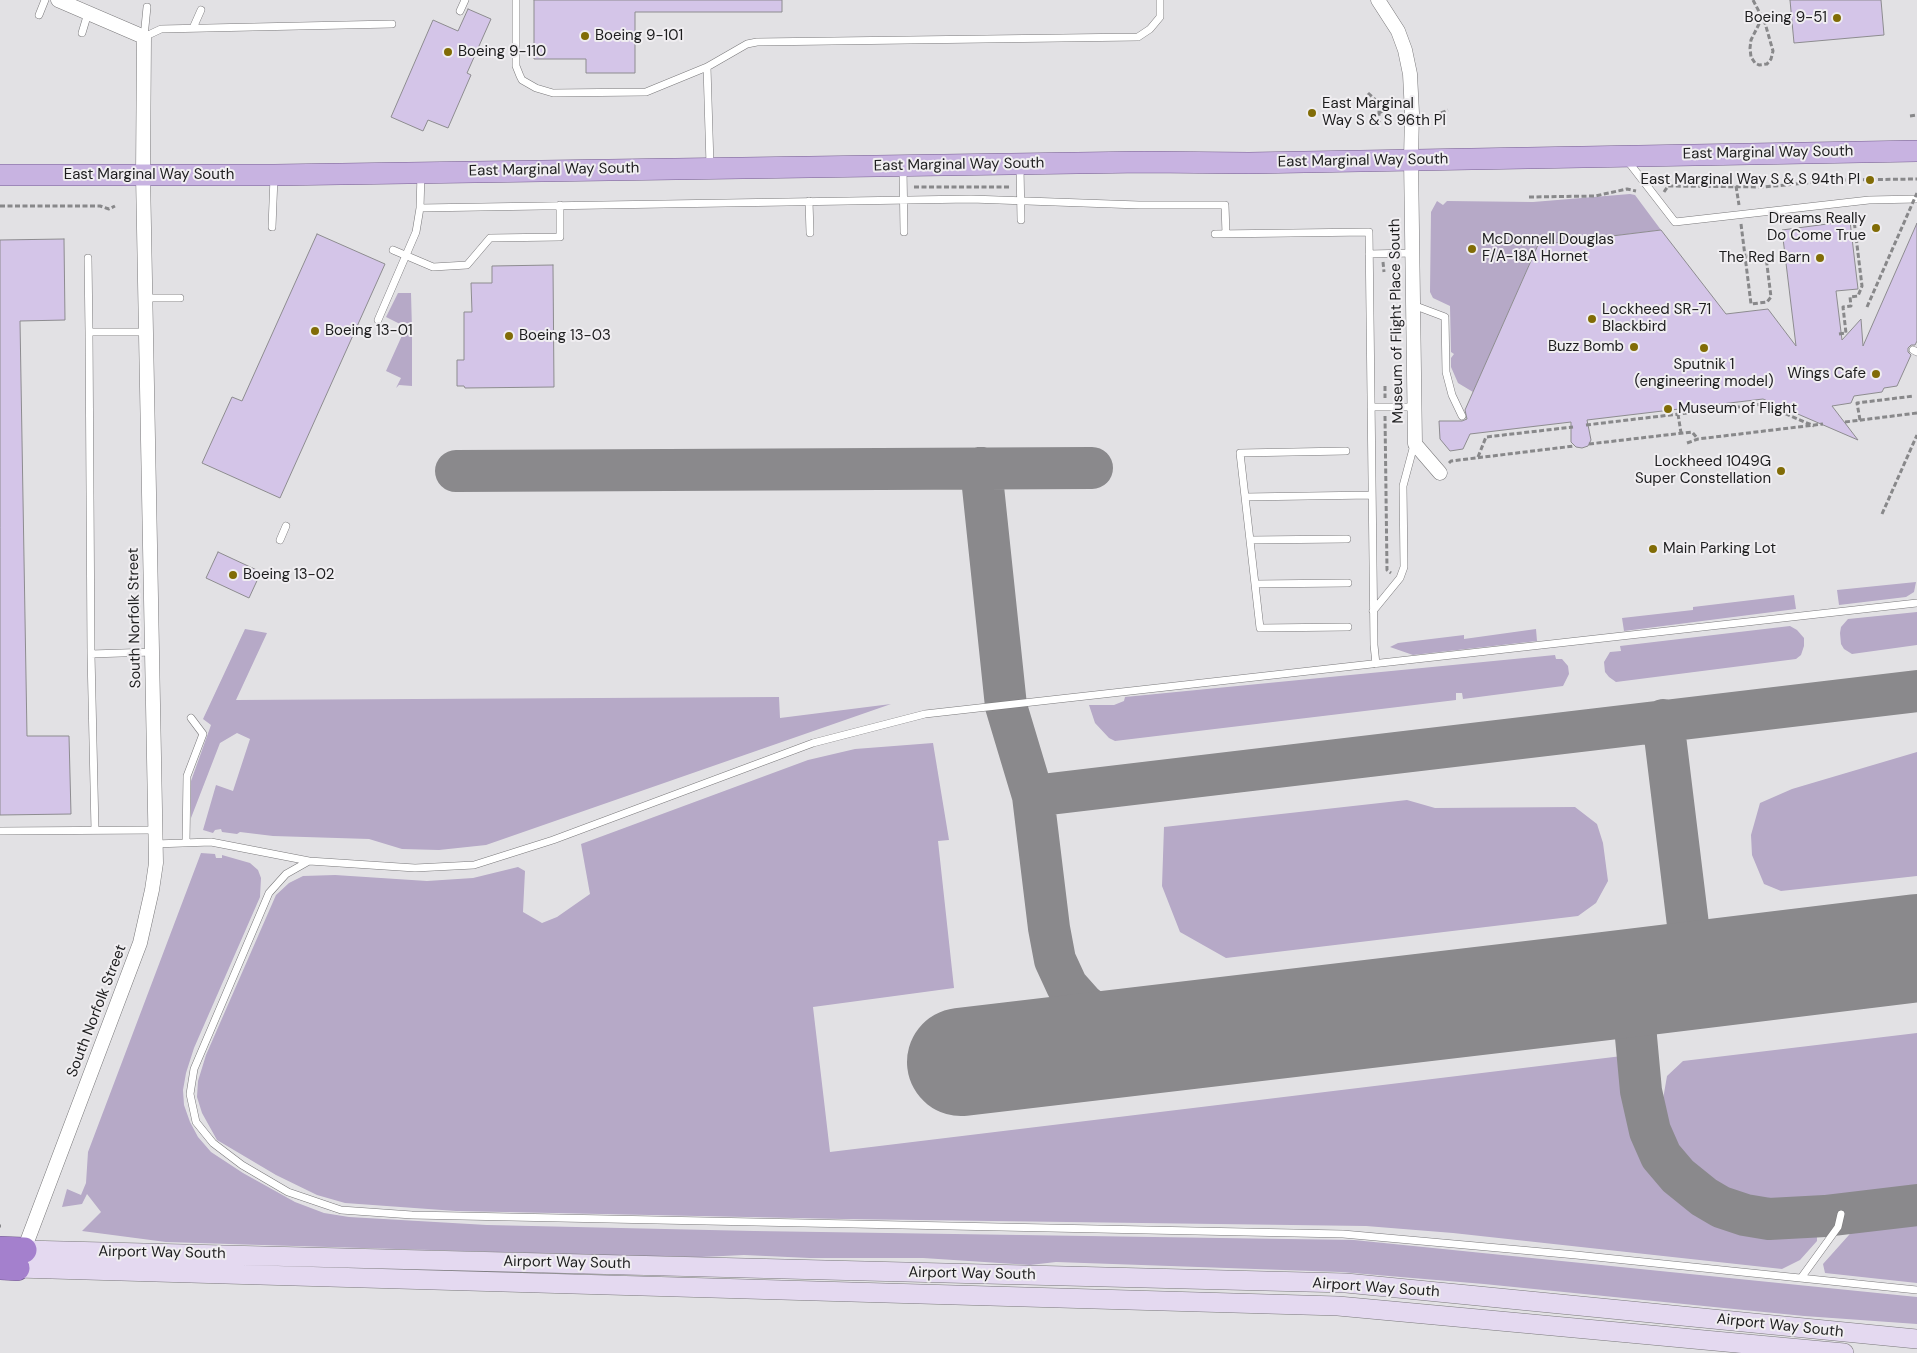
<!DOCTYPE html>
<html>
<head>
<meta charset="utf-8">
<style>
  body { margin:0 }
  canvas { display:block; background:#e2e1e4 }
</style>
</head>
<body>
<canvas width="1917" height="1353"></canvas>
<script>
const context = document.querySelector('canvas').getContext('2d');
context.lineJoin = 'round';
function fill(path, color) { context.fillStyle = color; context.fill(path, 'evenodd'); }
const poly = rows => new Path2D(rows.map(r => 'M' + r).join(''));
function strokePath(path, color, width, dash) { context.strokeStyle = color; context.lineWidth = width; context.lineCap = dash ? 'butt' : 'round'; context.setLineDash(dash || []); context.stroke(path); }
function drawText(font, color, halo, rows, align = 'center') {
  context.font = font + ' "DM Sans",sans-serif'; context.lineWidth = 4; context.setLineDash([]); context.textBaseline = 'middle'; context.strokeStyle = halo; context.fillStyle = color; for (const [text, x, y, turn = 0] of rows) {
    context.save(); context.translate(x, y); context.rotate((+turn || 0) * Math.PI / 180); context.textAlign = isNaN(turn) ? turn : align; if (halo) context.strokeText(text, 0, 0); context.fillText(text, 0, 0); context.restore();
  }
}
fill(poly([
  [1630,194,1635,195,1661,230,1538,245,1473,392,1458,383,1451,367,1451,358,1454,354,1451,352,1450,306,1433,298,1430,292,1431,212,1437,201,1443,205,1447,201,1533,202],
  [398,293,411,293,412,330,386,317],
  [404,331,412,335,412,386,399,385,396,388,401,378,386,371],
  [1916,582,1914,592,1906,597,1839,605,1837,590],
  [1794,595,1796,609,1624,631,1622,618,1693,610,1693,607],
  [1917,612,1917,645,1852,654,1844,649,1841,644,1840,633,1841,627,1848,619],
  [1790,626,1797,630,1804,638,1804,646,1801,655,1796,659,1616,682,1609,677,1605,672,1604,662,1610,652,1621,651,1620,646],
  [245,629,267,633,236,700,779,697,780,718,891,704,486,845,439,850,402,849,369,839,273,836,240,832,237,834,222,832,221,829,215,830,213,833,203,830,216,785,233,791,250,739,237,733,220,743,191,818,191,781,211,725,203,719],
  [1536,629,1537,641,1413,655,1390,647,1398,643,1464,635,1464,639],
  [1555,655,1556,659,1562,659,1568,666,1569,674,1563,686,1463,699,1462,693,1456,693,1456,700,1115,741,1109,738,1095,723,1089,705,1114,705,1124,701,1125,697],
  [933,743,949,840,938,841,954,988,813,1007,830,1152,1622,1056,1627,1108,1641,1146,1663,1178,1696,1206,1733,1225,1769,1233,1813,1231,1817,1236,1817,1241,1800,1260,1782,1269,1453,1233,1366,1226,843,1219,456,1211,345,1203,317,1195,276,1175,217,1140,202,1113,197,1097,198,1081,206,1055,276,895,289,883,303,876,335,875,427,881,473,878,518,867,525,871,523,912,542,923,557,917,590,894,581,844,808,760,855,749],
  [1917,752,1917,876,1781,891,1764,884,1752,855,1751,835,1760,803,1792,789],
  [1407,800,1435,808,1575,807,1597,824,1603,843,1608,881,1596,903,1578,916,1226,958,1180,932,1162,886,1164,827],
  [201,853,215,854,216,858,222,858,222,855,250,863,258,870,261,878,260,897,194,1048,186,1073,183,1090,184,1105,190,1122,198,1137,211,1152,243,1173,295,1202,324,1213,349,1217,487,1225,754,1231,1354,1240,1917,1297,1917,1324,1804,1316,1484,1284,1341,1272,1056,1262,1030,1265,923,1258,810,1258,744,1255,702,1257,633,1256,261,1245,166,1242,82,1231,101,1212,87,1194,82,1204,62,1207,67,1189,81,1195,86,1183,88,1152],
  [1917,1033,1917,1190,1782,1205,1760,1205,1710,1184,1685,1159,1667,1128,1662,1105,1667,1076,1683,1061],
  [1917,1218,1917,1283,1825,1273,1823,1264,1857,1226]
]), '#b6a9c7');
strokePath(poly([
  [981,468,1006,706,1033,796,1049,928,1055,960,1067,986,1083,1004,1105,1021,1122,1029,1174,1036],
  [456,471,1092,468],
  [1663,720,1694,974],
  [1033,796,1917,691],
  [1631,983,1641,1091,1650,1131,1661,1156,1678,1176,1704,1197,1721,1207,1745,1215,1769,1219,1825,1216,1917,1205]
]), '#8a898c', 42);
strokePath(poly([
  [961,1062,1606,986,1917,948]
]), '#8a898c', 108);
const building = poly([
  [534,0,782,0,782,12,635,12,635,73,586,73,586,59,534,59,534,0],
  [1790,0,1881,0,1884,35,1794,43,1790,0],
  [468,9,491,19,467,73,471,75,448,128,428,120,423,131,391,117,433,20,458,31,468,9],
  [1850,221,1858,289,1836,291,1842,340,1861,319,1863,346,1917,223,1917,341,1915,345,1911,345,1908,348,1908,352,1911,355,1897,386,1884,388,1882,392,1854,396,1851,403,1832,406,1858,440,1763,399,1587,420,1591,440,1588,446,1582,448,1576,447,1571,442,1571,422,1470,434,1463,449,1450,451,1440,439,1439,421,1462,421,1467,419,1465,410,1538,245,1661,230,1726,314,1768,309,1796,346,1782,230,1850,221],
  [317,234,385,264,280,498,202,463,232,397,242,401,317,234],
  [64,239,65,320,20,321,27,736,69,736,71,814,0,815,0,240,64,239],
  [553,265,554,387,465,388,464,386,457,386,457,360,464,360,464,312,472,312,471,283,492,283,492,266,553,265],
  [218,552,261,572,249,598,206,578,218,552]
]);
fill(building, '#d4c5e8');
strokePath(building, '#8d8c8f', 1);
const lane = poly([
  [516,0,516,66,520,76,522,80,536,88,553,93,646,92,707,67,747,44,757,42,1138,37,1150,29,1160,17,1160,0],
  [460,11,465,0],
  [39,15,45,0],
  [193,28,201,10],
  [82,33,88,13],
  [144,37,161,29,392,24],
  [144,37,147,7],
  [707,67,710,165],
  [1627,160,1675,222,1869,200,1917,199],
  [1020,166,1021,220],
  [903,168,904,232],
  [809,201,810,233],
  [420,208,971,199,1139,205,1225,205,1226,234],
  [272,227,274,177],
  [1215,234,1369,232,1374,645,1376,664],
  [393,250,433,267,467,265,490,238,560,237,560,205],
  [1369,254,1412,253],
  [88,258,89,332,146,332],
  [145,298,180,298],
  [1413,305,1445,317,1446,372,1452,395,1462,416],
  [378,320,416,232,420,208,421,174],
  [89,332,91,654,95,830],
  [1913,350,1917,352],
  [1371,407,1414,407],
  [1346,451,1240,453,1260,628,1348,627],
  [1245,497,1372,495],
  [280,540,286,526],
  [1250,540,1347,539],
  [1255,584,1348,583],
  [1917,603,925,714,813,743,553,840,474,865,415,868,309,861,286,874,269,893,194,1069,190,1094,196,1122,213,1143,242,1165,288,1192,341,1210,412,1215,1343,1234,1576,1255,1917,1290],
  [1373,611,1400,578,1404,567,1403,486,1414,445],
  [91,654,152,652],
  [0,831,155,830],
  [186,843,187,776,203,734,191,718],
  [155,844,211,842,309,861],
  [1801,1278,1838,1227,1841,1214]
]);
const street = poly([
  [1378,0,1398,31,1405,50,1410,74,1412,113,1411,159,1415,444,1440,473],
  [22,1255,140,943,152,890,156,863,143,175,144,37,58,0]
]);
const secondary = poly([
  [24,1250,1346,1283,1917,1339],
  [17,1268,1338,1306,1844,1353]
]);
const primary = poly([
  [0,175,274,175,1144,162,1249,163,1917,151]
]);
const highway = poly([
  [0,1249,24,1250],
  [0,1267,17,1268]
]);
strokePath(lane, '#7a797b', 8);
strokePath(street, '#7a797b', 15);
strokePath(secondary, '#7a797b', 20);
strokePath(primary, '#755d90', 22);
strokePath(highway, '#755d90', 26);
strokePath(poly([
  [1753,0,1765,23,1773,51,1771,59,1767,64,1759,65,1755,63,1751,57,1750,48,1751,40,1762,18],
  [1368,93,1379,103,1379,122],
  [1379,113,1383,111,1388,113],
  [1441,113,1448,110],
  [1910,116,1917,115],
  [1736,186,1739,205],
  [914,187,1010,187],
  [1664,192,1668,186,1764,187,1837,180,1917,179],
  [1529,197,1595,196,1627,189,1636,191],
  [0,206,100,206,109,209,115,206],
  [1741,224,1751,304,1767,302,1771,297,1766,257,1745,256],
  [1383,262,1384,272],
  [1839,334,1846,333,1843,307,1851,306,1850,297,1858,296,1862,286,1853,212],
  [1385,386,1385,398],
  [1678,414,1681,433],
  [1385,416,1387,570,1391,573],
  [1860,420,1857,403,1914,396],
  [1845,422,1917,413],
  [1586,425,1763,404,1814,426],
  [1687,443,1698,439,1823,424],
  [1589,444,1692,432,1698,439],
  [1478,457,1486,437,1573,427],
  [1449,463,1451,461,1574,446],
  [1882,514,1917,435],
  [0,1226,1,1226]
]), '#88888a', 3, [5, 2.5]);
strokePath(lane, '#fff', 7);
strokePath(street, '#fff', 14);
strokePath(secondary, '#e4d9f0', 19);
strokePath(primary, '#c8b3e1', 21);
strokePath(highway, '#a480cd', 25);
strokePath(poly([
  [1867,307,1917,193]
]), '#88888a', 3, [5, 2.5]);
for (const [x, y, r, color] of [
  [1837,18,5,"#816c06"],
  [585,36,5,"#816c06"],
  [448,52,5,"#816c06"],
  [1312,113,5,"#816c06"],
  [1870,180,5,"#816c06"],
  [1876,228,5,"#816c06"],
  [1472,249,5,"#816c06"],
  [1820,258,5,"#816c06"],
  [1592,319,5,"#816c06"],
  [315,331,5,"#816c06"],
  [509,336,5,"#816c06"],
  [1634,347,5,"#816c06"],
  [1704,348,5,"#816c06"],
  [1876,374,5,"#816c06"],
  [1668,409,5,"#816c06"],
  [1781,471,5,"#816c06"],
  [1653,549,5,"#816c06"],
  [233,575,5,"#816c06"]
]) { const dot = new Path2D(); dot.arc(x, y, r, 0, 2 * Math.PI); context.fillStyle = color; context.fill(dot); strokePath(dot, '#f0eef1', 2); }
drawText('15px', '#1d1d1e', '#f0eef1', [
  ["Boeing 9-51",1827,18,"right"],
  ["Boeing 9-101",595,36],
  ["Boeing 9-110",458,52],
  ["East Marginal",1322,104],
  ["Way S & S 96th Pl",1322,121],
  ["East Marginal Way S & S 94th Pl",1860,180,"right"],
  ["Dreams Really",1866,219,"right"],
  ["Do Come True",1866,236,"right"],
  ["McDonnell Douglas",1482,240],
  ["F/A-18A Hornet",1482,257],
  ["The Red Barn",1810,258,"right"],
  ["Lockheed SR-71",1602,310],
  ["Blackbird",1602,327],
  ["Boeing 13-01",325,331],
  ["Boeing 13-03",519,336],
  ["Buzz Bomb",1624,347,"right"],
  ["Sputnik 1",1704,365,"center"],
  ["(engineering model)",1704,382,"center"],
  ["Wings Cafe",1866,374,"right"],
  ["Museum of Flight",1678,409],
  ["Lockheed 1049G",1771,462,"right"],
  ["Super Constellation",1771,479,"right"],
  ["Main Parking Lot",1663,549],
  ["Boeing 13-02",243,575]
], 'left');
drawText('15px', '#1d1d1e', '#f0eef1', [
  ["East Marginal Way South",1768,153,-1],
  ["East Marginal Way South",1363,161,-1],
  ["East Marginal Way South",959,165,-1],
  ["East Marginal Way South",554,170,-1],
  ["East Marginal Way South",149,175],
  ["Museum of Flight Place South",1397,321,-91],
  ["South Norfolk Street",135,618,-91],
  ["South Norfolk Street",97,1011,-69],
  ["Airport Way South",162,1253,1],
  ["Airport Way South",567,1263,1],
  ["Airport Way South",972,1274,1],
  ["Airport Way South",1376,1288,4],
  ["Airport Way South",1780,1326,6]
]);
</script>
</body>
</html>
